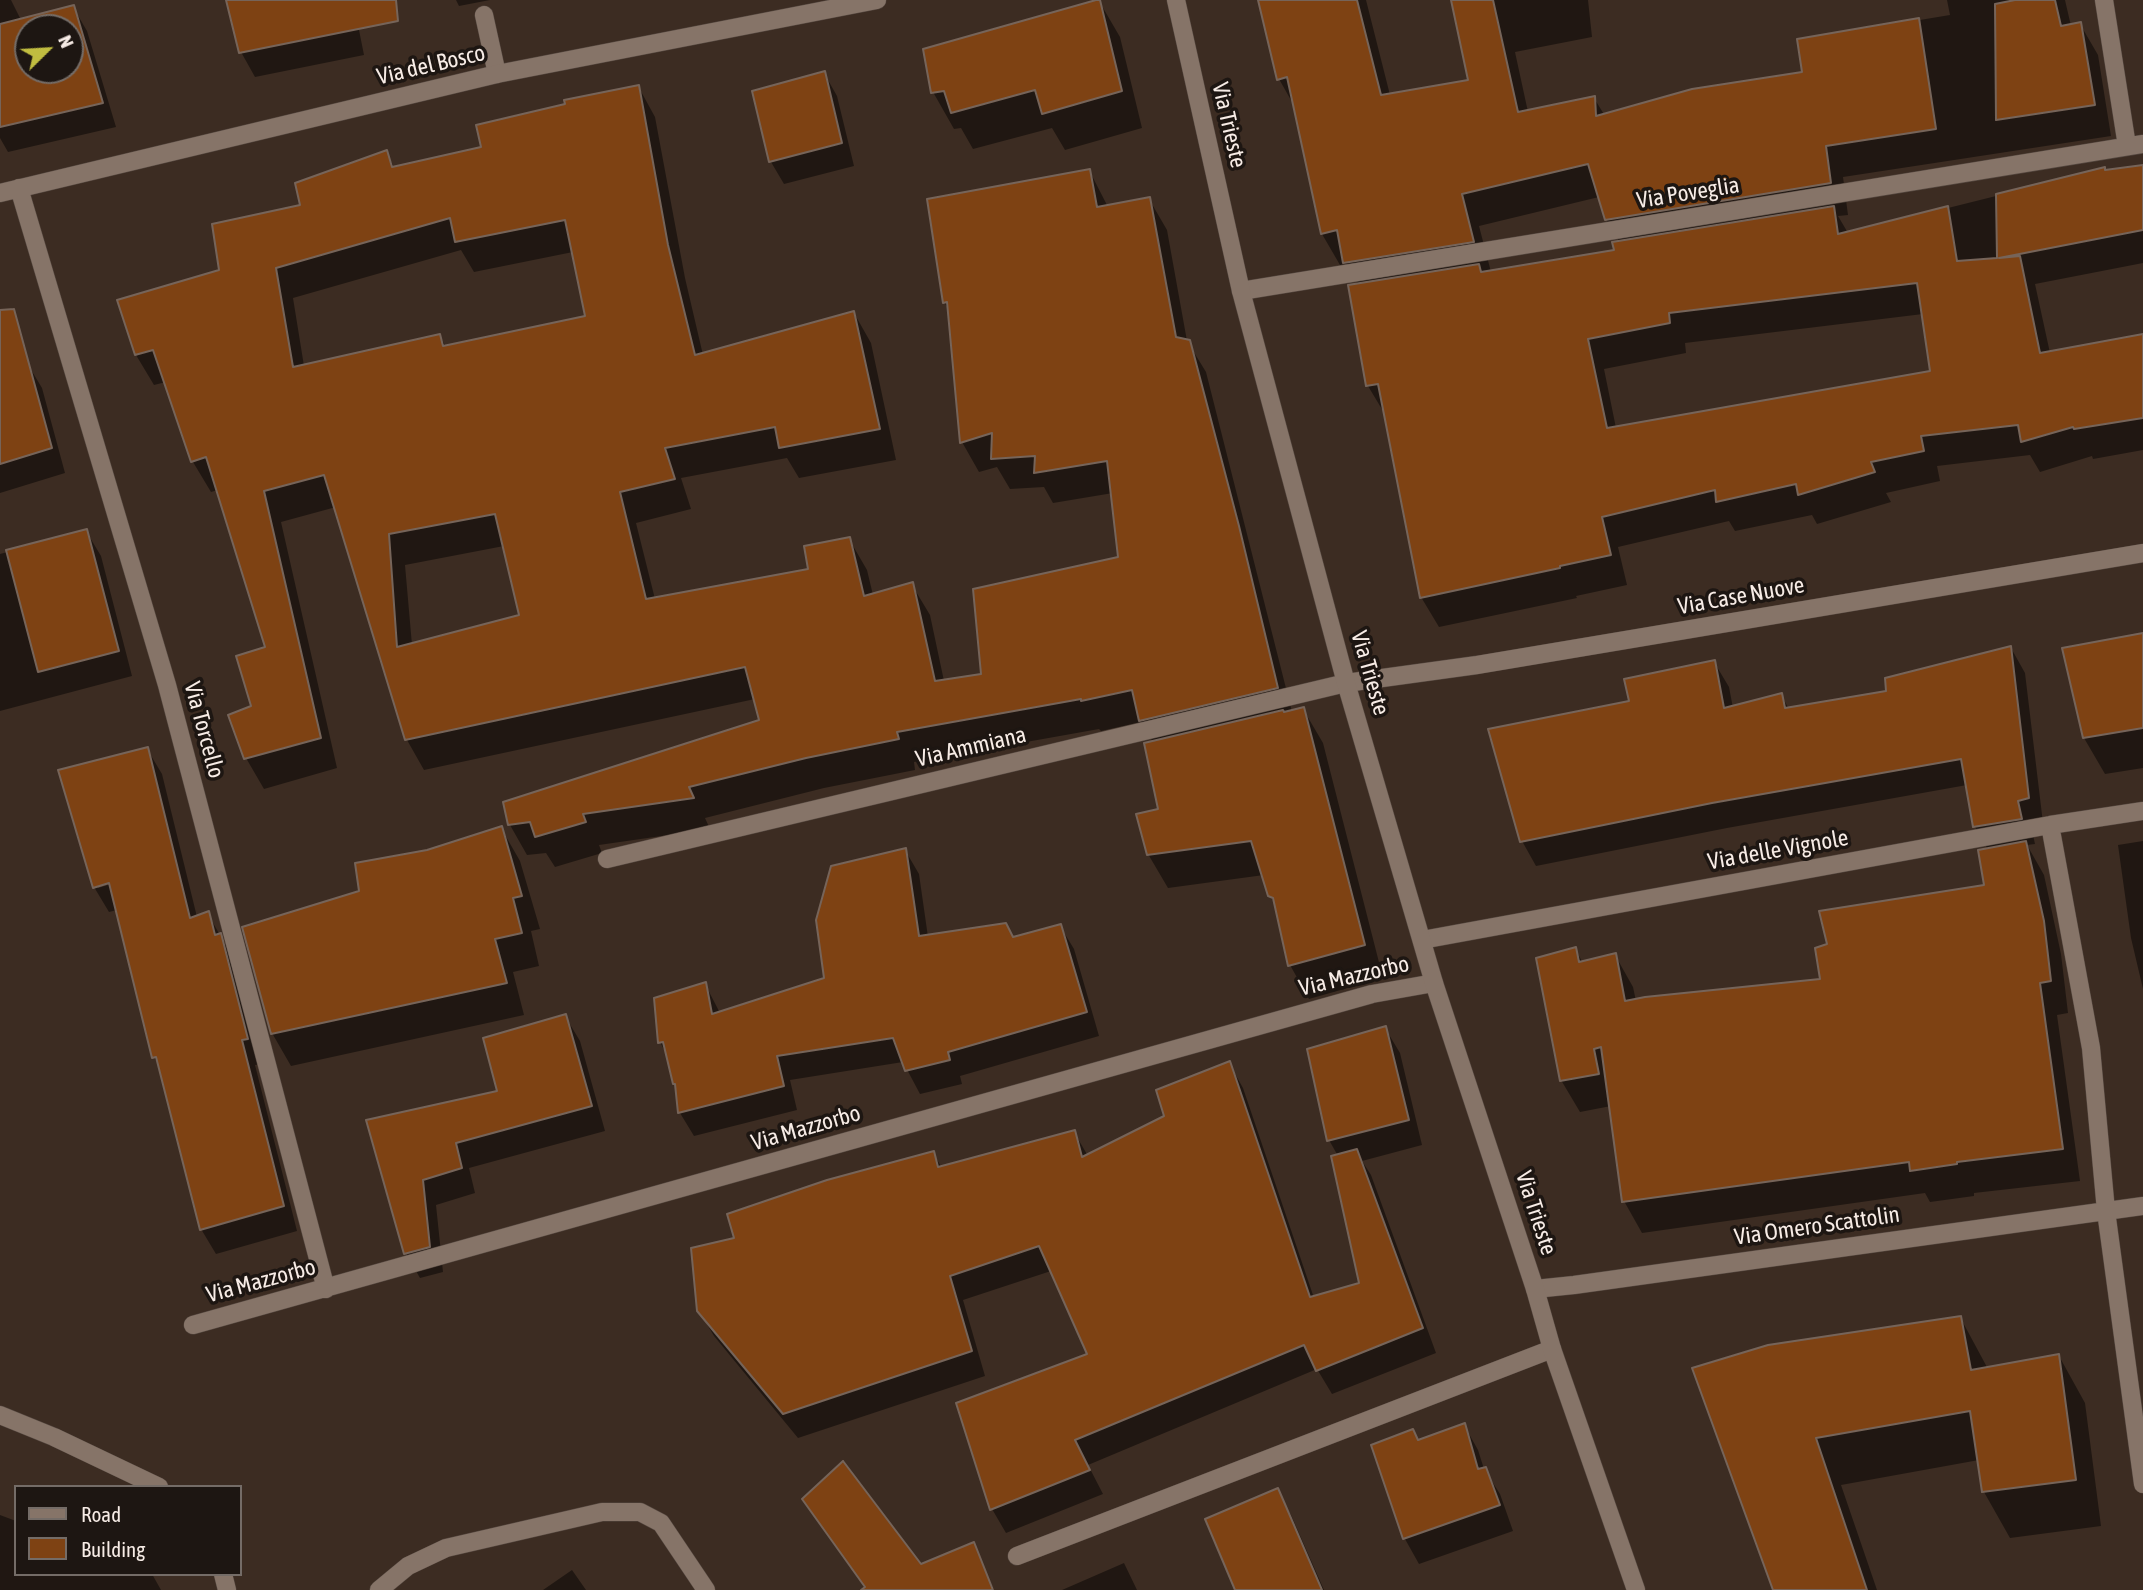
<!DOCTYPE html>
<html>
<head>
<meta charset="utf-8">
<style>
  body { margin:0 }
  #map { position:relative; width:2143px; height:1590px; overflow:hidden; background:#3c2c22; font-family:"Asap Condensed",sans-serif }
  canvas { display:block }
  .legend { position:absolute; left:14px; top:1485px; width:228px; height:91px; box-sizing:border-box; background:#1d1612; border:2px solid #746c67; margin:0; padding:9px 12px; list-style:none; font-size:21px; color:#f7ece6 }
  .legend li { display:flex; align-items:center; gap:14px; height:35px }
  .legend b { width:35px; border:2px solid #746c67 }
  .north { position:absolute; left:14px; top:14px; width:70px; height:70px; box-sizing:border-box; background:#1d1612; border:2px solid #746c67; border-radius:50%; rotate:66deg; font-size:19px; font-weight:700; line-height:28px; text-align:center; color:#f7ece6 }
  .north::after { content:''; display:block; margin:auto; width:24px; height:32px; background:#c1bd40; clip-path:polygon(50% 0,100% 100%,50% 72%,0 100%) }
</style>
</head>
<body>
<div id="map">
<canvas width="2143" height="1590"></canvas>
<ul class="legend">
<li><b style="height:9px;background:#867468"></b>Road</li>
<li><b style="height:19px;background:#7e4213"></b>Building</li>
</ul>
<div class="north">N</div>
</div>
<script>
const context = document.querySelector('canvas').getContext('2d');
context.lineJoin = 'round';
function fill(path, color) { context.fillStyle = color; context.fill(path, 'evenodd'); }
const poly = rows => new Path2D(rows.map(r => 'M' + r).join(''));
function strokePath(path, color, width, dash) { context.strokeStyle = color; context.lineWidth = width; context.lineCap = dash ? 'butt' : 'round'; context.setLineDash(dash || []); context.stroke(path); }
function drawText(font, color, halo, rows, align = 'center') {
  context.font = font + ' "Asap Condensed",sans-serif'; context.lineWidth = 7; context.setLineDash([]); context.textBaseline = 'middle'; context.strokeStyle = halo; context.fillStyle = color; for (const [text, x, y, turn = 0] of rows) {
    context.save(); context.translate(x, y); context.rotate((+turn || 0) * Math.PI / 180); context.textAlign = isNaN(turn) ? turn : align; if (halo) context.strokeText(text, 0, 0); context.fillText(text, 0, 0); context.restore();
  }
}
fill(poly([
  [0,0,11,0,21,20,73,7,87,31,116,127,8,152,0,138],
  [28,28,70,28,70,70,28,70],
  [228,0,353,0,364,55,255,77,241,52],
  [456,0,490,0,459,6],
  [1260,0,1366,0,1390,95,1470,82,1453,0,1588,0,1592,37,1515,52,1528,112,1594,98,1605,116,1804,73,1799,40,1950,15,1947,0,2065,0,2071,26,2080,24,2098,55,2111,136,1843,177,1848,215,1838,216,1848,233,2104,169,2106,172,2143,166,2143,263,2035,284,2050,353,2143,336,2143,450,2093,459,2092,456,2040,472,2030,455,1937,466,1940,481,1886,493,1891,502,1817,524,1812,515,1735,531,1729,521,1618,547,1627,585,1576,596,1577,598,1439,627,1421,597,1386,416,1368,386,1350,287,1358,285,1346,264,1340,265,1322,234,1296,109,1279,79],
  [1599,197,1606,219,1620,243,1616,251,1491,272,1479,226],
  [1923,314,1932,372,1616,428,1604,369,1686,353,1685,343],
  [1099,1,1120,37,1142,128,1065,150,1052,128,973,149,961,128,954,129,933,92],
  [824,73,837,96,854,166,784,184,771,162,754,92],
  [638,86,655,117,685,278,703,355,854,313,871,343,896,460,799,478,787,458,681,478,691,509,636,523,655,599,810,570,849,539,867,570,873,595,912,585,930,615,944,681,983,676,1120,558,1113,493,1053,503,1044,487,1010,489,997,467,979,472,962,442,950,311,944,302,1089,170,1108,207,1149,199,1167,230,1187,341,1206,372,1292,712,1303,709,1323,743,1383,978,1309,999,1290,965,1277,908,1270,895,1264,875,1168,888,1148,854,1160,810,1153,742,1141,722,1101,731,1099,729,914,762,915,770,824,788,705,818,710,829,599,845,602,853,555,867,546,853,527,855,510,825,761,721,755,699,424,770,407,740,336,507,281,522,337,768,264,789,246,758,253,707,267,648,218,490,211,492,193,462,166,382,154,385,136,355,221,271,302,207,386,152,395,169,484,149],
  [461,250,474,272,573,252,587,317,446,347,440,336,304,366,293,298],
  [504,546,521,617,412,645,405,565],
  [27,363,42,388,65,473,0,493,0,371],
  [86,531,101,556,132,676,0,711,0,554],
  [2011,648,2025,673,2043,823,2031,826,2035,844,2027,845,2044,875,2061,954,2068,1013,2057,1015,2080,1181,1974,1193,1974,1196,1930,1202,1925,1193,1642,1233,1624,1201,1611,1106,1580,1112,1561,1080,1575,949,1583,963,1615,955,1633,987,1636,1001,1822,981,1986,886,1988,850,1975,827,1967,785,1727,828,1536,866,1522,841,1631,702,1714,662,1729,687,1733,708,1781,695,1789,709,1888,692],
  [2143,648,2143,768,2105,774,2084,738],
  [147,749,162,774,197,917,208,914,234,960,261,1064,255,1065,297,1231,216,1254,201,1229,162,1071,154,1057,117,910,109,912,94,887],
  [117,879,118,882,98,888,98,885],
  [501,828,520,861,540,929,531,931,539,966,513,972,524,1015,291,1066,272,1033,361,892,427,852],
  [2143,841,2143,989,2131,938,2118,845],
  [905,850,919,874,928,937,1013,939,1060,926,1074,949,1099,1036,960,1076,962,1084,920,1094,903,1062,790,1080,797,1110,694,1136,680,1113,678,1089,669,1059,660,1042,705,984,720,1013,826,979],
  [565,1016,580,1041,605,1131,469,1168,475,1193,436,1205,443,1272,420,1278,406,1253,368,1122,499,1093],
  [1385,1028,1400,1053,1422,1145,1362,1161,1371,1175,1436,1353,1332,1394,1317,1369,1088,1465,1103,1494,1006,1533,992,1509,1089,1355,1051,1271,963,1300,985,1376,798,1438,714,1336,699,1311,736,1240,933,1153,942,1168,1074,1132,1088,1156,1166,1117,1229,1063,1243,1088,1314,1298,1361,1285,1338,1156,1329,1140],
  [1960,1317,1988,1369,2059,1356,2085,1403,2101,1526,2010,1538,1984,1492,1979,1460,1841,1485,1877,1590,1775,1590,1695,1369],
  [1464,1425,1478,1450,1484,1469,1500,1494,1513,1531,1419,1564,1405,1539,1373,1446,1419,1442],
  [1277,1490,1291,1515,1324,1590,1236,1590],
  [812,1513,920,1566,974,1544,994,1590,867,1590],
  [0,1515,16,1521,16,1574,152,1574,161,1590,0,1590],
  [1124,1563,1137,1590,1062,1590],
  [572,1570,586,1590,543,1590]
]), '#0007');
const building = poly([
  [226,0,396,0,398,21,239,53,226,0],
  [1096,0,1100,0,1122,91,1042,114,1035,90,951,113,944,91,931,93,923,49,1096,0],
  [1258,0,1357,0,1381,95,1468,80,1451,0,1493,0,1518,112,1595,96,1596,116,1692,89,1802,72,1797,39,1919,18,1936,129,1826,146,1831,183,1605,220,1588,164,1462,194,1474,242,1343,263,1337,230,1321,234,1287,77,1277,80,1258,0],
  [2015,0,2055,0,2061,26,2081,22,2095,105,1996,120,1995,4,2015,0],
  [74,5,103,103,0,127,0,24,74,5],
  [28,28,70,28,70,70,28,70,28,28],
  [825,71,842,143,769,162,752,91,825,71],
  [639,85,668,245,695,355,854,311,880,429,779,448,775,427,665,448,675,479,620,492,646,599,808,569,804,546,850,537,864,596,913,582,935,681,981,674,973,589,1118,557,1107,461,1034,473,1035,456,991,459,992,433,960,443,947,302,943,303,927,199,1090,169,1097,207,1150,197,1176,337,1190,340,1239,526,1278,688,1139,721,1132,690,1081,701,1081,699,897,732,899,739,806,758,689,787,694,798,583,814,586,822,535,837,530,822,508,825,503,802,759,720,745,667,405,740,324,475,264,491,321,738,244,759,228,715,251,706,236,656,265,647,206,457,191,462,153,350,135,355,117,300,219,270,212,224,300,205,295,183,387,150,392,167,481,147,476,125,565,104,564,100,639,85],
  [450,218,455,242,565,220,585,316,443,346,440,334,293,367,276,268,450,218],
  [495,514,519,615,397,647,389,534,495,514],
  [2143,165,2143,230,1999,258,2020,256,2040,353,2143,334,2143,418,2074,429,2073,427,2021,442,2018,425,1921,436,1924,451,1871,462,1875,472,1798,495,1796,484,1716,502,1715,490,1602,517,1611,555,1560,566,1560,568,1420,598,1378,384,1366,386,1348,285,1479,264,1481,272,1614,250,1612,242,1834,206,1838,234,1948,206,1957,261,1997,258,1996,194,2105,167,2105,170,2143,165],
  [1917,283,1930,371,1607,428,1588,339,1670,323,1669,313,1917,283],
  [14,309,52,448,0,464,0,310,14,309],
  [87,529,119,651,38,672,6,550,87,529],
  [2143,633,2143,728,2083,738,2062,648,2143,633],
  [2011,646,2029,798,2018,801,2022,819,1973,827,1961,759,1712,803,1520,842,1488,729,1629,701,1624,679,1715,660,1724,708,1782,693,1785,708,1886,691,1885,678,2011,646],
  [1304,707,1365,945,1288,966,1273,898,1268,896,1251,841,1147,855,1136,814,1158,809,1144,743,1283,710,1284,712,1304,707],
  [148,747,190,918,209,911,215,935,221,933,248,1039,242,1040,284,1206,200,1230,156,1057,152,1058,109,883,93,888,58,770,148,747],
  [502,826,522,896,513,898,522,933,495,939,507,983,271,1034,242,927,359,891,355,863,427,850,502,826],
  [2026,841,2044,921,2051,981,2040,983,2063,1149,1957,1162,1957,1164,1910,1171,1909,1162,1622,1202,1601,1047,1594,1049,1599,1074,1560,1081,1536,958,1576,947,1579,962,1616,953,1625,1001,1645,997,1820,979,1815,948,1827,944,1819,911,1984,885,1978,850,2026,841],
  [906,848,919,936,1006,923,1013,937,1061,924,1087,1012,948,1052,950,1060,905,1071,893,1038,777,1056,784,1086,678,1113,675,1084,673,1084,663,1042,658,1043,654,998,706,982,712,1014,824,978,816,920,831,866,906,848],
  [566,1014,592,1106,456,1143,462,1168,423,1180,430,1247,404,1254,366,1120,497,1091,483,1038,566,1014],
  [1386,1026,1409,1120,1327,1141,1307,1049,1386,1026],
  [1230,1061,1310,1297,1359,1283,1331,1156,1357,1149,1423,1328,1316,1371,1304,1345,1075,1440,1090,1470,990,1510,956,1403,1087,1354,1039,1246,950,1276,972,1351,783,1414,697,1311,691,1248,734,1238,727,1214,827,1180,934,1151,938,1167,1075,1130,1082,1157,1164,1116,1156,1090,1230,1061],
  [1961,1316,1971,1370,2059,1354,2076,1480,1982,1492,1970,1411,1816,1438,1867,1590,1773,1590,1692,1368,1768,1345,1961,1316],
  [1465,1423,1478,1469,1486,1467,1500,1505,1403,1539,1371,1445,1413,1429,1418,1440,1465,1423],
  [843,1461,921,1564,974,1542,993,1590,861,1590,865,1587,802,1499,843,1461],
  [1278,1488,1322,1590,1235,1590,1205,1519,1278,1488]
]);
fill(building, '#7e4213');
strokePath(building, '#766459', 2);
const lane = poly([
  [484,15,497,74],
  [0,1415,54,1437,159,1487],
  [223,1574,227,1590],
  [379,1590,408,1566,446,1548,602,1512,640,1512,661,1523,706,1590]
]);
const street = poly([
  [2104,0,2127,146],
  [19,188,167,685,326,1289],
  [0,193,497,74,877,0],
  [1241,291,2143,144],
  [2050,825,2091,1048,2106,1211,2143,1484],
  [607,859,1346,683,1477,665,2143,553],
  [1422,940,2050,825,2143,811],
  [1535,1289,1574,1285,2143,1206],
  [193,1325,1372,994,1434,983],
  [1017,1556,1552,1349]
]);
const secondary = poly([
  [1176,0,1241,291,1346,683,1434,983,1535,1289,1552,1349,1636,1590]
]);
strokePath(lane, '#554840', 19);
strokePath(street, '#554840', 19);
strokePath(secondary, '#554840', 19);
strokePath(lane, '#867468', 18);
strokePath(street, '#867468', 18);
strokePath(secondary, '#867468', 18);
drawText('23px', '#f7ece6', '#1d1612', [
  ["Via del Bosco",431,65,-13],
  ["Via Trieste",1229,125,77],
  ["Via Poveglia",1688,193,-9],
  ["Via Case Nuove",1741,596,-10],
  ["Via Trieste",1370,673,74],
  ["Via Torcello",204,730,75],
  ["Via Ammiana",971,747,-13],
  ["Via delle Vignole",1778,850,-10],
  ["Via Mazzorbo",1354,976,-13],
  ["Via Mazzorbo",806,1128,-16],
  ["Via Trieste",1536,1213,72],
  ["Via Omero Scattolin",1817,1226,-8],
  ["Via Mazzorbo",261,1281,-15]
]);
</script>
</body>
</html>
